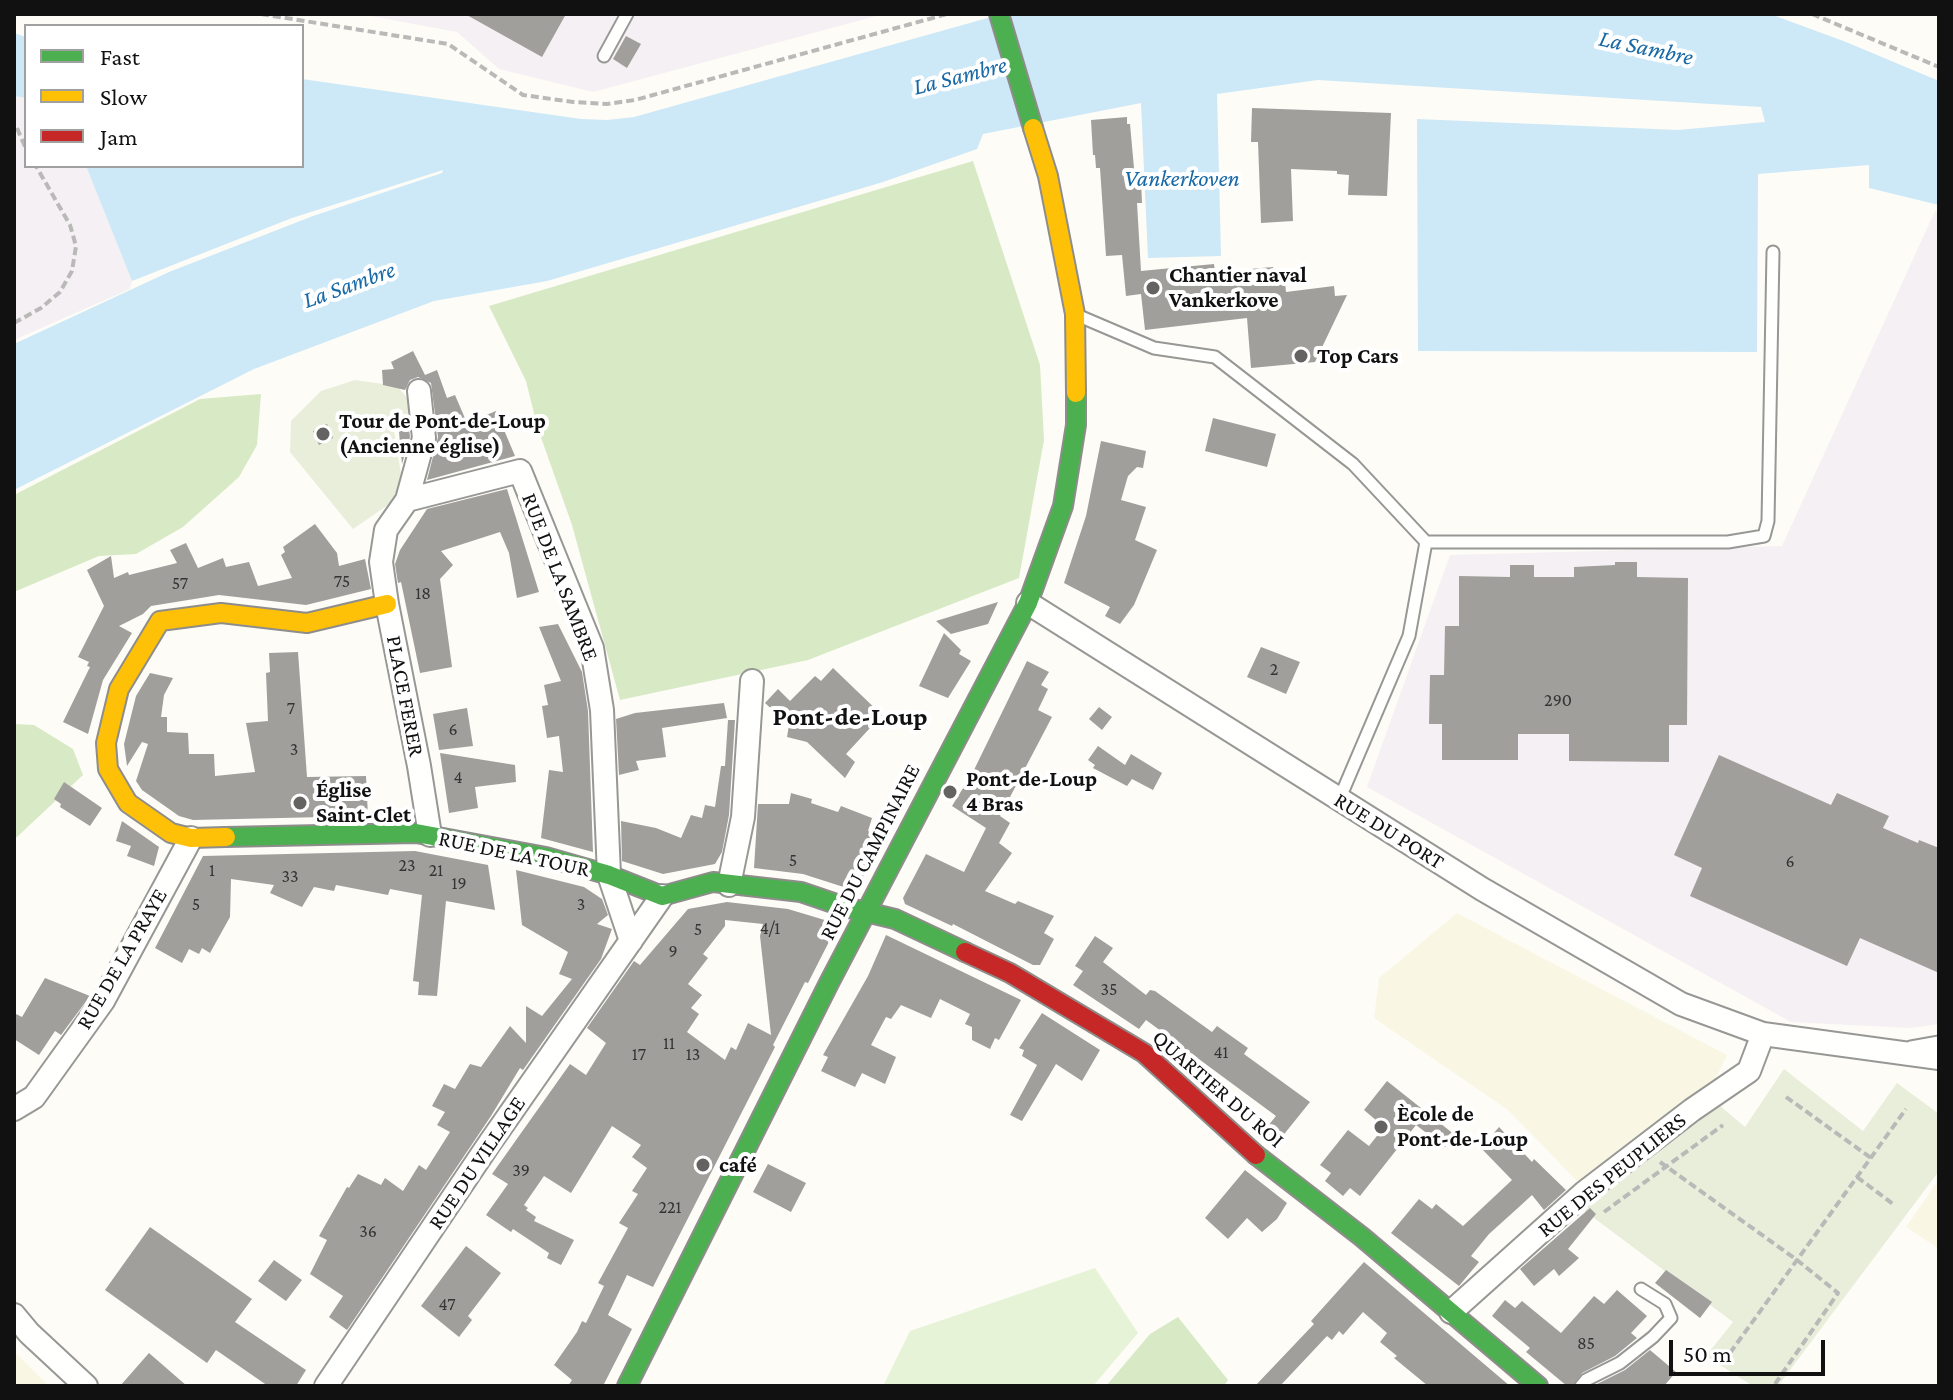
<!DOCTYPE html>
<html>
<head>
<meta charset="utf-8">
<style>
  body { margin:0 }
  #map { position:relative; width:1953px; height:1400px; overflow:hidden; background:#fdfcf7; font-family:"Crimson Pro",serif }
  canvas { display:block }
  .frame { position:absolute; inset:0; border:16px solid #111; pointer-events:none }
  .legend { position:absolute; left:24px; top:24px; width:280px; height:144px; box-sizing:border-box; background:#fff; border:2px solid #a0a0a0; margin:0; padding:10px 14px; list-style:none; font-size:24px; color:#111 }
  .legend li { display:flex; align-items:center; gap:16px; height:40px }
  .legend b { width:40px; border:2px solid #a0a0a0 }
  .scale { position:absolute; left:1669px; top:1340px; width:156px; height:36px; box-sizing:border-box; border:4px solid #111; border-top:0; padding-left:10px; font-size:24px; line-height:28px; white-space:nowrap; color:#111; -webkit-text-stroke:6px #fff; paint-order:stroke }
</style>
</head>
<body>
<div id="map">
<canvas width="1953" height="1400"></canvas>
<div class="frame"></div>
<ul class="legend">
<li><b style="height:10px;background:#4caf50"></b>Fast</li>
<li><b style="height:10px;background:#ffc107"></b>Slow</li>
<li><b style="height:10px;background:#c62828"></b>Jam</li>
</ul>
<div class="scale">50 m</div>
</div>
<script>
const context = document.querySelector('canvas').getContext('2d');
context.lineJoin = 'round';
function fill(path, color) { context.fillStyle = color; context.fill(path, 'evenodd'); }
const poly = rows => new Path2D(rows.map(r => 'M' + r).join(''));
function strokePath(path, color, width, dash) { context.strokeStyle = color; context.lineWidth = width; context.lineCap = dash ? 'butt' : 'round'; context.setLineDash(dash || []); context.stroke(path); }
function drawText(font, color, halo, rows, align = 'center') {
  context.font = font + ' "Crimson Pro",serif'; context.lineWidth = 8; context.setLineDash([]); context.textBaseline = 'middle'; context.strokeStyle = halo; context.fillStyle = color; for (const [text, x, y, turn = 0] of rows) {
    context.save(); context.translate(x, y); context.rotate((+turn || 0) * Math.PI / 180); context.textAlign = isNaN(turn) ? turn : align; if (halo) context.strokeText(text, 0, 0); context.fillText(text, 0, 0); context.restore();
  }
}
fill(poly([
  [360,14,884,14,593,92,499,69,457,32],
  [14,96,26,98,26,166,86,166,132,281,130,289,14,340],
  [1935,211,1939,213,1939,1024,1911,1028,1791,1022,1367,787,1450,555,1782,546]
]), '#f5f0f3');
fill(poly([
  [1457,913,1727,1055,1714,1082,1579,1183,1508,1110,1374,1018,1379,978],
  [1939,1179,1939,1249,1906,1227],
  [14,1351,49,1386,14,1386]
]), '#f9f7e4');
fill(poly([
  [1095,1268,1138,1333,1093,1386,883,1386,910,1331]
]), '#e7f3d7');
fill(poly([
  [973,161,1040,365,1044,440,1019,578,808,660,620,700,572,525,538,429,526,381,489,306],
  [261,394,257,445,239,477,183,527,136,554,99,556,14,592,14,495,200,399],
  [14,724,34,725,73,749,83,775,17,837,14,836],
  [1178,1317,1228,1380,1224,1386,1106,1386,1150,1334]
]), '#d8eac5');
fill(poly([
  [355,380,397,386,409,400,409,417,394,430,401,474,401,496,353,529,290,452,291,421,321,391],
  [1784,1069,1863,1131,1897,1083,1939,1114,1939,1171,1778,1386,1753,1386,1706,1356,1733,1322,1582,1209,1719,1105,1745,1127]
]), '#e9eedb');
fill(poly([
  [1002,14,1770,14,1846,42,1939,81,1939,205,1869,188,1869,165,1758,174,1757,352,1418,351,1417,119,1678,130,1765,122,1761,107,1318,80,1217,94,1221,256,1148,258,1141,103,983,134,977,149,883,182,547,281,434,301,254,369,14,490,14,344,169,272,313,216,442,173,443,170,292,218,132,281,86,166,302,166,302,79,581,119,607,120,634,117],
  [14,33,26,37,26,98,14,96]
]), '#cde8f7');
fill(poly([
  [465,14,566,14,542,57],
  [626,36,641,44,627,68,613,59],
  [1252,108,1391,113,1387,196,1348,195,1349,175,1337,174,1337,171,1291,169,1293,221,1261,223,1258,142,1251,142],
  [1127,117,1127,124,1130,124,1135,179,1141,181,1142,203,1137,203,1141,271,1214,264,1215,272,1273,267,1275,283,1285,282,1286,292,1334,286,1335,296,1347,295,1315,362,1251,368,1247,318,1145,330,1141,294,1126,296,1122,255,1106,256,1100,168,1096,168,1095,155,1093,155,1091,120],
  [413,351,425,375,437,370,447,398,455,395,467,423,496,411,515,456,427,480,438,437,431,383,418,377,410,380,405,390,383,385,382,370,394,369,391,362],
  [1213,418,1276,434,1267,467,1205,451],
  [408,421,410,437,402,464,399,432],
  [327,424,333,438,319,445,313,431],
  [1101,441,1146,451,1143,468,1137,467,1128,476,1121,500,1146,507,1135,540,1157,550,1134,605,1120,624,1105,616,1110,607,1064,583,1086,516],
  [507,489,539,592,517,598,509,553,500,532,441,551,453,565,440,579,452,667,420,673,401,582,398,583,395,564,400,550,427,509],
  [315,524,337,553,339,566,365,559,371,589,306,605,219,595,151,606,143,614,119,626,132,633,103,680,88,734,63,722,90,667,87,666,89,662,78,657,104,606,87,570,111,556,114,578,128,572,129,575,177,563,170,550,186,543,198,568,223,558,226,567,249,562,258,586,292,578,281,555,285,552,283,547],
  [1615,562,1637,562,1637,577,1688,578,1687,725,1669,725,1669,762,1569,761,1569,734,1518,734,1518,760,1442,760,1442,724,1429,724,1430,675,1444,675,1445,626,1459,626,1459,576,1510,577,1510,565,1534,565,1534,577,1574,577,1574,567,1615,565],
  [998,602,988,624,951,634,936,621],
  [558,624,582,672,588,711,593,852,541,838,549,770,563,772,559,736,547,738,542,706,548,705,544,685,561,681,539,627],
  [944,633,961,650,959,654,971,661,948,698,919,686],
  [1261,647,1300,662,1286,694,1247,677],
  [298,652,307,777,366,776,368,816,193,820,179,816,142,790,136,781,148,744,142,742,127,766,124,744,136,696,150,673,173,678,164,695,161,717,167,717,167,732,188,733,189,754,214,754,215,776,255,772,246,723,268,721,266,673,270,672,269,653],
  [1027,661,1049,672,1041,685,1048,689,1038,710,1052,717,1000,816,1010,823,999,843,1012,853,985,891,1015,904,1018,901,1054,916,1044,933,1054,939,1040,965,1033,965,953,924,952,926,905,904,903,898,926,854,964,872,986,828,952,806,973,772],
  [833,668,882,715,846,754,855,762,845,778,807,742,787,737,789,725,765,703,778,689,790,701,815,676,821,681],
  [724,703,727,718,662,728,666,757,636,761,639,770,619,775,616,719,635,713],
  [1099,707,1112,717,1102,730,1089,719],
  [467,708,473,746,439,750,433,714],
  [728,720,735,720,729,815,722,852,715,864,663,874,622,861,621,821,656,828,681,838,691,815,702,818,705,805,715,807,721,766,725,766],
  [1098,746,1125,765,1131,754,1162,773,1153,790,1132,779,1127,786,1093,768,1095,765,1088,760],
  [440,753,515,765,516,782,475,787,478,808,449,813],
  [1719,755,1831,805,1837,793,1889,816,1883,828,1918,843,1919,840,1939,848,1939,973,1860,938,1847,966,1690,896,1702,868,1674,855],
  [64,782,102,808,90,826,60,807,61,804,54,799],
  [791,793,812,799,811,803,838,812,841,806,872,818,868,831,882,838,856,891,803,874,754,868,758,804,789,804],
  [122,821,159,847,154,866,127,856,131,846,116,841],
  [415,851,488,865,495,910,446,901,437,996,418,995,419,982,413,981,422,895,390,889,388,895,336,885,334,891,314,887,302,907,270,893,274,885,231,879,230,917,210,953,202,948,199,954,189,949,182,963,155,948,203,856],
  [516,870,584,887,602,899,608,915,597,924,612,929,601,959,523,1070,520,1068,491,1116,347,1330,329,1317,343,1296,310,1274,327,1240,319,1236,347,1187,349,1188,358,1174,381,1185,385,1178,403,1191,419,1165,426,1170,450,1132,437,1125,445,1112,432,1106,444,1084,455,1089,470,1064,481,1067,510,1026,526,1043,526,1006,542,1016,572,979,559,974,568,952,522,925],
  [727,902,788,909,838,924,808,983,805,982,773,1045,775,1047,653,1287,627,1275,608,1315,632,1329,603,1386,568,1386,572,1380,554,1365,577,1332,582,1321,586,1323,604,1286,598,1283,628,1228,619,1223,638,1194,632,1191,647,1168,632,1157,641,1145,612,1126,571,1193,544,1176,524,1205,528,1208,526,1210,536,1217,534,1221,574,1240,561,1265,547,1258,549,1253,513,1229,511,1232,486,1215,508,1184,492,1174,570,1064,586,1075,606,1043,587,1028,634,961,640,965,688,909],
  [725,920,763,924,760,936,771,1035,748,1023,736,1050,731,1047,725,1060,687,1032,699,1014,691,1008,702,995,688,984,708,958,703,954,725,926],
  [886,935,1021,1000,999,1040,995,1038,990,1049,972,1040,972,1027,965,1024,970,1014,940,999,931,1018,901,1005,891,1019,886,1017,871,1045,896,1057,885,1084,862,1073,855,1087,821,1071,828,1057,823,1055,868,976],
  [1095,936,1113,948,1103,962,1146,995,1150,990,1155,991,1212,1032,1217,1026,1248,1048,1244,1054,1310,1102,1277,1143,1263,1132,1276,1116,1146,1020,1139,1029,1073,985,1083,971,1075,966],
  [45,978,90,996,61,1035,55,1031,39,1055,14,1039,14,1013,22,1017],
  [1042,1013,1100,1050,1082,1081,1056,1064,1022,1121,1010,1115,1037,1065,1022,1056,1024,1050,1019,1048],
  [1387,1081,1455,1135,1445,1147,1416,1125,1360,1196,1350,1188,1343,1196,1325,1181,1331,1173,1320,1165,1348,1130,1369,1146,1384,1127,1364,1110],
  [1499,1127,1532,1162,1534,1159,1566,1190,1544,1210,1532,1195,1519,1207,1489,1234,1471,1256,1479,1262,1459,1286,1391,1233,1419,1199,1432,1209,1436,1204,1463,1226,1512,1180,1481,1148],
  [768,1164,806,1183,791,1212,753,1192],
  [1245,1170,1287,1203,1277,1219,1262,1232,1247,1218,1228,1239,1205,1218],
  [1590,1208,1596,1214,1568,1249,1579,1258,1559,1276,1554,1269,1534,1286,1520,1269],
  [150,1227,252,1299,235,1322,306,1370,296,1386,268,1386,216,1350,207,1363,105,1290],
  [466,1246,501,1273,468,1316,472,1320,459,1337,421,1306],
  [274,1260,302,1280,286,1301,258,1281],
  [1364,1262,1510,1386,1428,1386,1394,1358,1397,1356,1380,1342,1387,1333,1363,1312,1343,1335,1339,1331,1332,1340,1327,1336,1280,1386,1255,1386,1314,1324,1311,1321],
  [1666,1270,1712,1302,1700,1318,1655,1283],
  [1617,1290,1647,1316,1631,1333,1637,1338,1615,1356,1582,1373,1573,1386,1567,1386,1526,1352,1530,1348,1492,1316,1505,1300,1515,1308,1522,1301,1561,1333,1594,1296,1604,1304],
  [1650,1350,1676,1372,1664,1386,1593,1386,1625,1370],
  [149,1353,187,1386,120,1386]
]), '#a19f9c');
const lane = poly([
  [604,56,627,14],
  [1079,316,1154,348,1215,357,1353,464,1426,542,1728,542,1764,536,1768,521,1773,252],
  [1339,800,1409,636,1426,542],
  [1911,1047,1939,1042],
  [1581,1386,1586,1380,1620,1363,1653,1337,1671,1318,1665,1304,1641,1289]
]);
const street = poly([
  [407,500,424,438,419,391],
  [1028,603,1482,889,1681,1004,1763,1034,1939,1058],
  [430,835,419,766,387,604,381,562,386,530,407,500,520,471,592,648,602,710,609,875,631,941],
  [729,885,743,817,752,681],
  [14,1109,34,1097,103,1001,191,838],
  [1451,1312,1585,1192,1692,1110,1749,1071,1763,1034],
  [14,1315,29,1333,86,1386],
  [326,1386,489,1144,662,896]
]);
const fast = poly([
  [999,14,1033,128],
  [226,837,416,833,546,857,609,875,662,896,713,882,801,892,845,907,895,919,965,952],
  [1256,1155,1362,1237,1538,1386],
  [627,1386,829,983,1028,603,1063,506,1076,425,1076,393]
]);
const slow = poly([
  [1033,128,1048,176,1075,314,1076,393],
  [226,837,191,838,171,833,128,803,108,769,106,743,119,689,160,621,221,613,307,623,387,604]
]);
const jam = poly([
  [965,952,1010,973,1144,1053,1256,1155]
]);
strokePath(lane, '#979795', 15);
strokePath(street, '#979795', 26);
strokePath(fast, '#8e8d8b', 22);
strokePath(slow, '#8e8d8b', 22);
strokePath(jam, '#8e8d8b', 22);
strokePath(poly([
  [261,14,448,44,523,95,573,102,607,104,635,100,947,14],
  [1812,14,1939,67],
  [17,128,26,149],
  [14,323,41,308,60,292,72,271,76,246,70,225,36,166],
  [1786,1097,1871,1158],
  [1660,1162,1797,1260,1838,1293,1775,1384],
  [1857,1177,1893,1204],
  [1604,1212,1723,1125],
  [1730,1353,1906,1109]
]), '#b9b9b8', 4, [8, 4]);
strokePath(lane, '#fffffe', 11);
strokePath(street, '#fffffe', 22);
strokePath(fast, '#4caf50', 18);
strokePath(slow, '#ffc107', 18);
strokePath(jam, '#c62828', 18);
for (const [x, y, r, color] of [
  [1153,288,8,"#646362"],
  [1301,356,8,"#646362"],
  [323,434,8,"#646362"],
  [950,792,8,"#646362"],
  [300,803,8,"#646362"],
  [1381,1127,8,"#646362"],
  [703,1165,8,"#646362"]
]) { const dot = new Path2D(); dot.arc(x, y, r, 0, 2 * Math.PI); context.fillStyle = color; context.fill(dot); strokePath(dot, '#fff', 3); }
drawText('18px', '#353434', null, [
  ["75",342,581],
  ["57",180,583],
  ["18",423,593],
  ["2",1274,669],
  ["290",1558,700],
  ["7",291,708],
  ["6",453,729],
  ["3",294,749],
  ["4",458,777],
  ["5",793,860],
  ["6",1790,861],
  ["23",407,865],
  ["1",212,870],
  ["21",436,870],
  ["33",290,876],
  ["19",459,883],
  ["5",196,904],
  ["3",581,904],
  ["4/1",770,928],
  ["5",698,929],
  ["9",673,951],
  ["35",1109,989],
  ["11",669,1043],
  ["41",1221,1052],
  ["17",639,1054],
  ["13",693,1054],
  ["39",521,1170],
  ["221",670,1207],
  ["36",368,1231],
  ["47",447,1304],
  ["85",1586,1343]
]);
drawText('bold 22px', '#111', '#fff', [
  ["Chantier naval",1169,275],
  ["Vankerkove",1169,300],
  ["Top Cars",1317,356],
  ["Tour de Pont-de-Loup",339,421],
  ["(Ancienne église)",339,446],
  ["Pont-de-Loup",966,779],
  ["4 Bras",966,804],
  ["Église",316,790],
  ["Saint-Clet",316,815],
  ["Ècole de",1397,1114],
  ["Pont-de-Loup",1397,1139],
  ["café",719,1165]
], 'left');
drawText('22px', '#111', '#fff', [
  ["RUE DE LA SAMBRE",560,577,69],
  ["PLACE FERER",405,696,79],
  ["RUE DU PORT",1389,831,32],
  ["RUE DU CAMPINAIRE",870,852,-63],
  ["RUE DE LA TOUR",514,854,12],
  ["RUE DE LA PRAYE",122,959,-60],
  ["QUARTIER DU ROI",1218,1089,41],
  ["RUE DU VILLAGE",477,1163,-56],
  ["RUE DES PEUPLIERS",1612,1175,-39]
]);
drawText('italic 24px', '#1768a6', '#fff', [
  ["La Sambre",1646,48,12],
  ["La Sambre",960,76,-14],
  ["Vankerkoven",1182,179],
  ["La Sambre",349,285,-20]
]);
drawText('bold 26px', '#111', '#fff', [
  ["Pont-de-Loup",850,717]
]);
</script>
</body>
</html>
